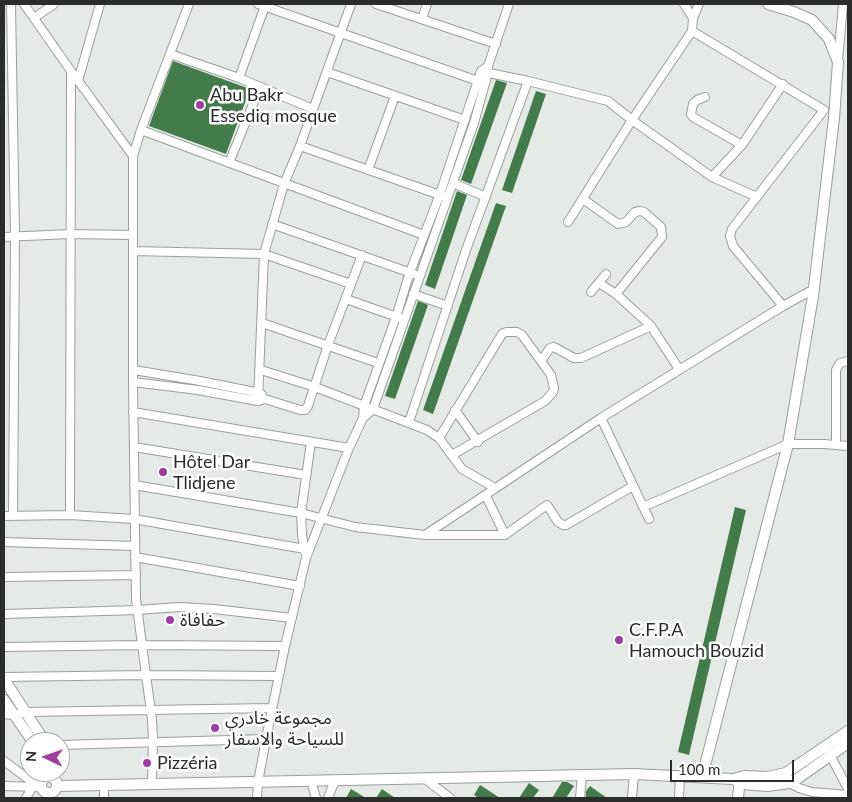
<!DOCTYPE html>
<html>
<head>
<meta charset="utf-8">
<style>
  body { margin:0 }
  #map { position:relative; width:852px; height:802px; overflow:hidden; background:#e5eae6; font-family:Lato,sans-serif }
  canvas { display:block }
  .frame { position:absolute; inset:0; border:5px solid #2b2d2b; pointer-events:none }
  .north { position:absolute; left:20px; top:732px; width:50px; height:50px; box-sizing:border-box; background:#fff; border:1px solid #aaabaa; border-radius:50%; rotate:273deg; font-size:14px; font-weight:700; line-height:20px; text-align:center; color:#2b2d2b }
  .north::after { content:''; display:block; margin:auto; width:18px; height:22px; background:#a03ca2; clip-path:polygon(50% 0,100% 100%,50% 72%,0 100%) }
  .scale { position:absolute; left:670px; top:760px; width:124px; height:22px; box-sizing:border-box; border:2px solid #2b2d2b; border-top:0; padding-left:6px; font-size:15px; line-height:18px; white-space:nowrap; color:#2b2d2b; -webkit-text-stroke:4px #fff; paint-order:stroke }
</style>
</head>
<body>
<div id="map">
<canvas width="852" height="802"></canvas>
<div class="frame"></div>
<div class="north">N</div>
<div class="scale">100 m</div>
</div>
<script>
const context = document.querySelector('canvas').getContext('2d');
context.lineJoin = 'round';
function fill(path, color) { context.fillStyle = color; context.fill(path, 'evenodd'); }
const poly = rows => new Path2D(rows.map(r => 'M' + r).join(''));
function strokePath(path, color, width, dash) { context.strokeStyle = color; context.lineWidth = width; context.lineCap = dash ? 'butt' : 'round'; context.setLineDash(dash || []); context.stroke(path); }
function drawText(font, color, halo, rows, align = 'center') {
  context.font = font + ' Lato,"Noto Sans Arabic",sans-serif'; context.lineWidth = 5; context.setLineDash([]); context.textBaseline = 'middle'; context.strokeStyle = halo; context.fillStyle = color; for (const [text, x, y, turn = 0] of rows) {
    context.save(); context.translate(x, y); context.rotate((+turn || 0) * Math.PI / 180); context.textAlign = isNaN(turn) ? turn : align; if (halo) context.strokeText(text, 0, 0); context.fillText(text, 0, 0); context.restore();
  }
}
fill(poly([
  [173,61,250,89,226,154,149,126],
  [496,80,507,83,471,184,461,180],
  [536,91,546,94,512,193,502,190],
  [457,191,467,195,435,289,425,285],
  [496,203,506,206,433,414,423,410],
  [418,301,428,305,395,399,385,396],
  [735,507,746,510,689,755,678,752],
  [562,782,567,782,574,786,566,798,552,798],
  [529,783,539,790,533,798,519,798],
  [480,785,500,798,479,798,474,795],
  [590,786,607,798,586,798,586,791],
  [351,789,366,798,346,798],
  [382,789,395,798,376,798]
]), '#437b4b');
const street = poly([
  [11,4,15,236,13,516],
  [24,4,71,71,133,156],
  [258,4,478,81],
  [376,4,496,44],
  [684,4,693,18],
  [34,18,54,4],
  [422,19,427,4],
  [692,31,693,18,699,4],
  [170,54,239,78,313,109],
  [838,60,843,4],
  [327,72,465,120],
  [484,72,528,81,608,101,632,120,712,177,757,197],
  [239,78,265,6],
  [78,81,100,4],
  [705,97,697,100,693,104,691,114,693,117,742,145],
  [141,130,424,235],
  [300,146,443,196],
  [229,163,260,87],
  [368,170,395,96],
  [712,177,742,145,783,84],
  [453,183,486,197],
  [583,199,618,224,626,222,635,212,640,211,644,212,661,227,662,237,616,294,651,326,679,369],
  [272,224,414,274],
  [4,237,70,234,132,235],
  [133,251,264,254,351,284],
  [599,283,616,294],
  [591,292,606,274],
  [413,294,448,306],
  [346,299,400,318],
  [783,306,814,289],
  [262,323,378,363],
  [541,361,550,348,554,347,574,358,581,358,651,326],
  [134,370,200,381,260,393,262,395],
  [261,370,315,387,427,430,439,438,462,469,495,488],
  [133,382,198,390,258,401,265,399,300,410,305,410,308,406,328,345,362,255],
  [258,401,264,254,284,184,300,146,351,4],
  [455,410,478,442],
  [133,412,349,448],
  [363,418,364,406,396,317,410,272,440,194,481,71,488,66],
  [601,418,649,519],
  [409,422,466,250,528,81],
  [439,438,502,334,506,332,517,332,522,335,551,375,554,388,553,392,545,401,452,455],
  [836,445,836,370,840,363,848,361],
  [134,447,306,475],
  [134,485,301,513,355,527,425,535,601,418,783,306,733,246,730,236,732,229,824,110,692,31,632,120,568,222],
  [486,496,505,535],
  [643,507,788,444,824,444,848,446],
  [70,515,71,71],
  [4,516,70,515,134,519,305,549],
  [425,535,505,535,547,505,558,522,563,525,566,525,633,486],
  [4,542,135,546],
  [305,552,302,535,301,513,311,442],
  [135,557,300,586],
  [4,577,136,575],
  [4,614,137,610,179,607,214,609,292,618],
  [4,647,141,645,285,646],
  [4,677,146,675,279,676],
  [4,714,15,715,25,712,272,708],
  [60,745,266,739],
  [828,751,848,789],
  [4,761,39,787],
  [786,773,789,783,799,788,812,792,848,795],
  [424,778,450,798],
  [311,781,316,798],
  [104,784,104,798],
  [152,784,153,738,152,720,136,599,133,382,133,156,141,130,189,4],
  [4,786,39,787],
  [26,798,33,786],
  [257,798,258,782,266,739,285,646,306,558,349,448,363,418,373,409,474,123,488,73,488,66,509,4],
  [328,798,335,780],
  [580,798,582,775],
  [632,798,634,774],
  [679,798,680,776]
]);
const secondary = poly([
  [4,679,45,742],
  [4,700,33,742],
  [702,777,788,444,813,296,834,118,838,62,829,39,812,20,794,12,768,4],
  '41 785a8 8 0 1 1 16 0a8 8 0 1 1-16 0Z',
  [733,779,743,784,767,786,789,783,797,779,848,743],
  [57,786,634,774,733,779,744,776,767,777,786,773,848,731],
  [738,798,740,777]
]);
strokePath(street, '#9a9f9a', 10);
strokePath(secondary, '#9a9f9a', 12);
strokePath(street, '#fff', 8);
strokePath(secondary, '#fff', 10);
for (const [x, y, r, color] of [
  [200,105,5,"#a03ca2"],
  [163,472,5,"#a03ca2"],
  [170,620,5,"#a03ca2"],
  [619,640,5,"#a03ca2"],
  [215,728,5,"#a03ca2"],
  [147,763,5,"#a03ca2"]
]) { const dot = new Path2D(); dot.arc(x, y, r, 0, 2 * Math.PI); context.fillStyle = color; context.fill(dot); strokePath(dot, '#fff', 2); }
drawText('18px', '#2b2d2b', '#fff', [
  ["Abu Bakr",210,95],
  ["Essediq mosque",210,116],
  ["Hôtel Dar",173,462],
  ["Tlidjene",173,483],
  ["حفافاة",180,620],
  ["C.F.P.A",629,630],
  ["Hamouch Bouzid",629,651],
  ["مجموعة خادري",225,718],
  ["للسياحة والاسفار",225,739],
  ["Pizzéria",157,763]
], 'left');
</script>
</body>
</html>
